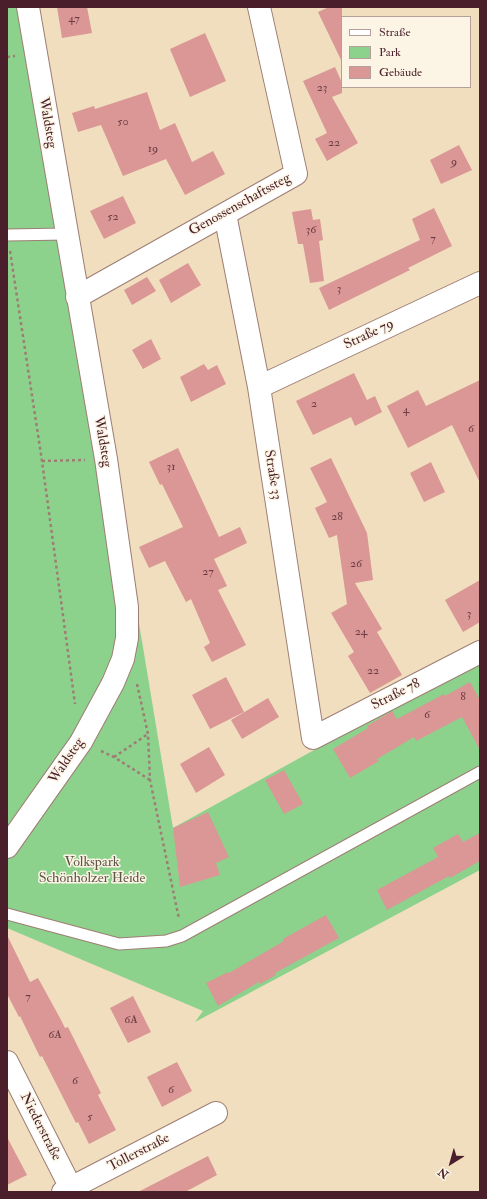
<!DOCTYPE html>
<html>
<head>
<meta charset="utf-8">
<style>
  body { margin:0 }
  #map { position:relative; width:487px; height:1199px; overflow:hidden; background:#f0debe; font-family:"IM FELL Double Pica",serif }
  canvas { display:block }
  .frame { position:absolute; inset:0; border:8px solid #4a1f2b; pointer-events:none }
  .legend { position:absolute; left:341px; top:16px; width:130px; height:72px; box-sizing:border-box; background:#fcf5e5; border:1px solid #b59f9b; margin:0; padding:5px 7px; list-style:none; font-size:12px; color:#4a1f2b }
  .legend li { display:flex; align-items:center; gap:8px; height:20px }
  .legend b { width:20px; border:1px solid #b59f9b }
  .north { position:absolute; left:431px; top:1143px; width:40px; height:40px; -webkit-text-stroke:3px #fcf5e5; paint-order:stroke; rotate:217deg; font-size:11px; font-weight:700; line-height:16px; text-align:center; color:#4a1f2b }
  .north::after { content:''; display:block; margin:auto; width:14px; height:18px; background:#4a1f2b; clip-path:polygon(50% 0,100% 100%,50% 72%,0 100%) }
</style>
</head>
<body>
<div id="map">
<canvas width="487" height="1199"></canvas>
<div class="frame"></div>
<ul class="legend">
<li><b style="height:5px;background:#fff"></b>Straße</li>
<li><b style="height:11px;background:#8dd28c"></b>Park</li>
<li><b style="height:11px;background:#da9795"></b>Gebäude</li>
</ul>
<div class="north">N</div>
</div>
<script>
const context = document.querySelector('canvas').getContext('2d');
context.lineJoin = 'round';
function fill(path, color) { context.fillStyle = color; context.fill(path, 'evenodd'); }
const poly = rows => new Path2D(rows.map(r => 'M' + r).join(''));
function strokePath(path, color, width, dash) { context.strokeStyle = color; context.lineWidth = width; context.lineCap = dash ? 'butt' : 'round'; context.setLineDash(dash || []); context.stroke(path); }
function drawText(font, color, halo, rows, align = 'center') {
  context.font = font + ' "IM FELL Double Pica",serif'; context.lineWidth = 3; context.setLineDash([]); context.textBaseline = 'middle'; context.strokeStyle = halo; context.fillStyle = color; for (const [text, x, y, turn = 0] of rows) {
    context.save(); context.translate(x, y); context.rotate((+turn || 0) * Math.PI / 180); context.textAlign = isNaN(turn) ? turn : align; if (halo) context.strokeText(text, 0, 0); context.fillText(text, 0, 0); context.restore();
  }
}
fill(poly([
  [7,7,20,7,133,587,173,828,401,702,480,664,480,870,195,1022,203,1011,7,928]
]), '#8dd28c');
fill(poly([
  [57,7,87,7,92,33,62,38],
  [329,7,342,7,342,62,318,12],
  [205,33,226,81,190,97,170,49],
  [335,67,342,83,342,93,332,97,358,143,327,161,315,139,327,133,303,81],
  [147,92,160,130,175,123,192,162,213,151,225,174,185,195,166,159,123,176,101,125,78,132,72,113,94,106,95,109],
  [459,145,472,170,441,184,430,160],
  [123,196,136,223,104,239,90,211],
  [434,208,452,246,408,268,410,270,329,310,319,288,420,240,412,219],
  [311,209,313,220,320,219,323,240,319,241,324,281,310,283,303,244,298,244,292,212],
  [188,263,201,285,171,303,159,280],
  [147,277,156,291,132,305,124,290],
  [151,339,161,359,143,369,132,350],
  [204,364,208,370,217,365,226,384,191,402,180,377],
  [354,373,367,400,375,396,382,412,355,426,351,417,313,435,296,401],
  [480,380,480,483,452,425,408,448,387,406,418,390,426,406],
  [178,448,219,537,240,527,247,543,214,559,227,586,218,590,246,645,212,662,204,647,210,643,191,599,186,602,165,561,149,568,139,547,183,527,162,484,160,485,149,462],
  [331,458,367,533,373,580,355,583,382,629,377,632,402,675,370,693,348,656,354,652,331,613,347,604,337,535,329,538,315,508,327,502,310,468],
  [431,462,445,492,424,502,410,473],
  [480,580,480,622,463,632,445,600],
  [226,677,244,712,210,729,192,695],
  [470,682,480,700,480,750,462,717,416,741,414,737,377,759,379,761,350,778,333,749,368,728,367,726,392,711,397,719,444,694,445,696],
  [268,698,279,717,242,739,231,720],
  [209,747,225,775,196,793,180,764],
  [284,770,303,804,284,814,265,780],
  [208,812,229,857,216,863,220,875,180,887,173,828],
  [480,833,480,861,450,878,449,876,387,910,377,890,438,857,433,848,458,834,463,842],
  [326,915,339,938,275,973,276,975,260,984,259,982,218,1006,206,983,228,972,229,973,284,941,283,939],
  [7,935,30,982,38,978,60,1018,65,1028,68,1027,101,1093,98,1095,116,1130,89,1144,78,1122,76,1123,42,1056,40,1057,20,1016,19,1017,7,994],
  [133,996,151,1032,128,1043,110,1008],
  [177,1062,192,1091,162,1107,147,1077],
  [7,1137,27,1175,7,1185],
  [208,1156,217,1175,185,1192,138,1192]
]), '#da9795');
const service = poly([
  [7,235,66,234],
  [7,914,119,944,166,941,182,936,480,772]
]);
const minor = poly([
  [225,214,259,387,313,738,480,652],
  [77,297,296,174,259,7],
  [259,387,480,283],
  [7,847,81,742,113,683,123,659,127,638,127,607,106,459,28,7],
  [7,1062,73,1192],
  [63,1192,216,1113]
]);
strokePath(service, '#9d7e74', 13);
strokePath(minor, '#9d7e74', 24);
strokePath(poly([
  [7,57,15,56],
  [10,251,42,461,75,704],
  [42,461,85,460],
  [137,684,148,734,150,780,179,919],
  [101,751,114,757,150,780],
  [114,757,148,734]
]), '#9d7e74', 2.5, [3, 3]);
strokePath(service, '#fff', 11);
strokePath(minor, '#fff', 22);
drawText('12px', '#6e3d46', null, [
  ["47",74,19],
  ["23",322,88],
  ["50",123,122],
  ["22",334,143],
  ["19",153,149],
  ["9",454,162],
  ["52",113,217],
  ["36",311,230],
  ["7",433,239],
  ["3",339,289],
  ["2",314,404],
  ["4",406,410],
  ["6",471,429],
  ["31",171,467],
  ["28",337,517],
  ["26",356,564],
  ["27",208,572],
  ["3",469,614],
  ["24",361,632],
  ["22",373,671],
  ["8",463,697],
  ["6",427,715],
  ["7",28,997],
  ["6A",131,1020],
  ["6A",55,1035],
  ["6",75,1081],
  ["6",171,1090],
  ["5",90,1117]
]);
drawText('14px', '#4a1f2b', '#fcf5e5', [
  ["Waldsteg",47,123,80],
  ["Genossenschaftssteg",240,205,-29],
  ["Straße 79",369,335,-25],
  ["Waldsteg",102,442,80],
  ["Straße 33",272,475,81],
  ["Straße 78",396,695,-27],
  ["Waldsteg",67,761,-56],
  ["Niederstraße",40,1127,63],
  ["Tollerstraße",139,1153,-27]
]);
drawText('14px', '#5e5548', '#fcf5e5', [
  ["Volkspark",92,863],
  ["Schönholzer Heide",92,879]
]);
</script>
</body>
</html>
